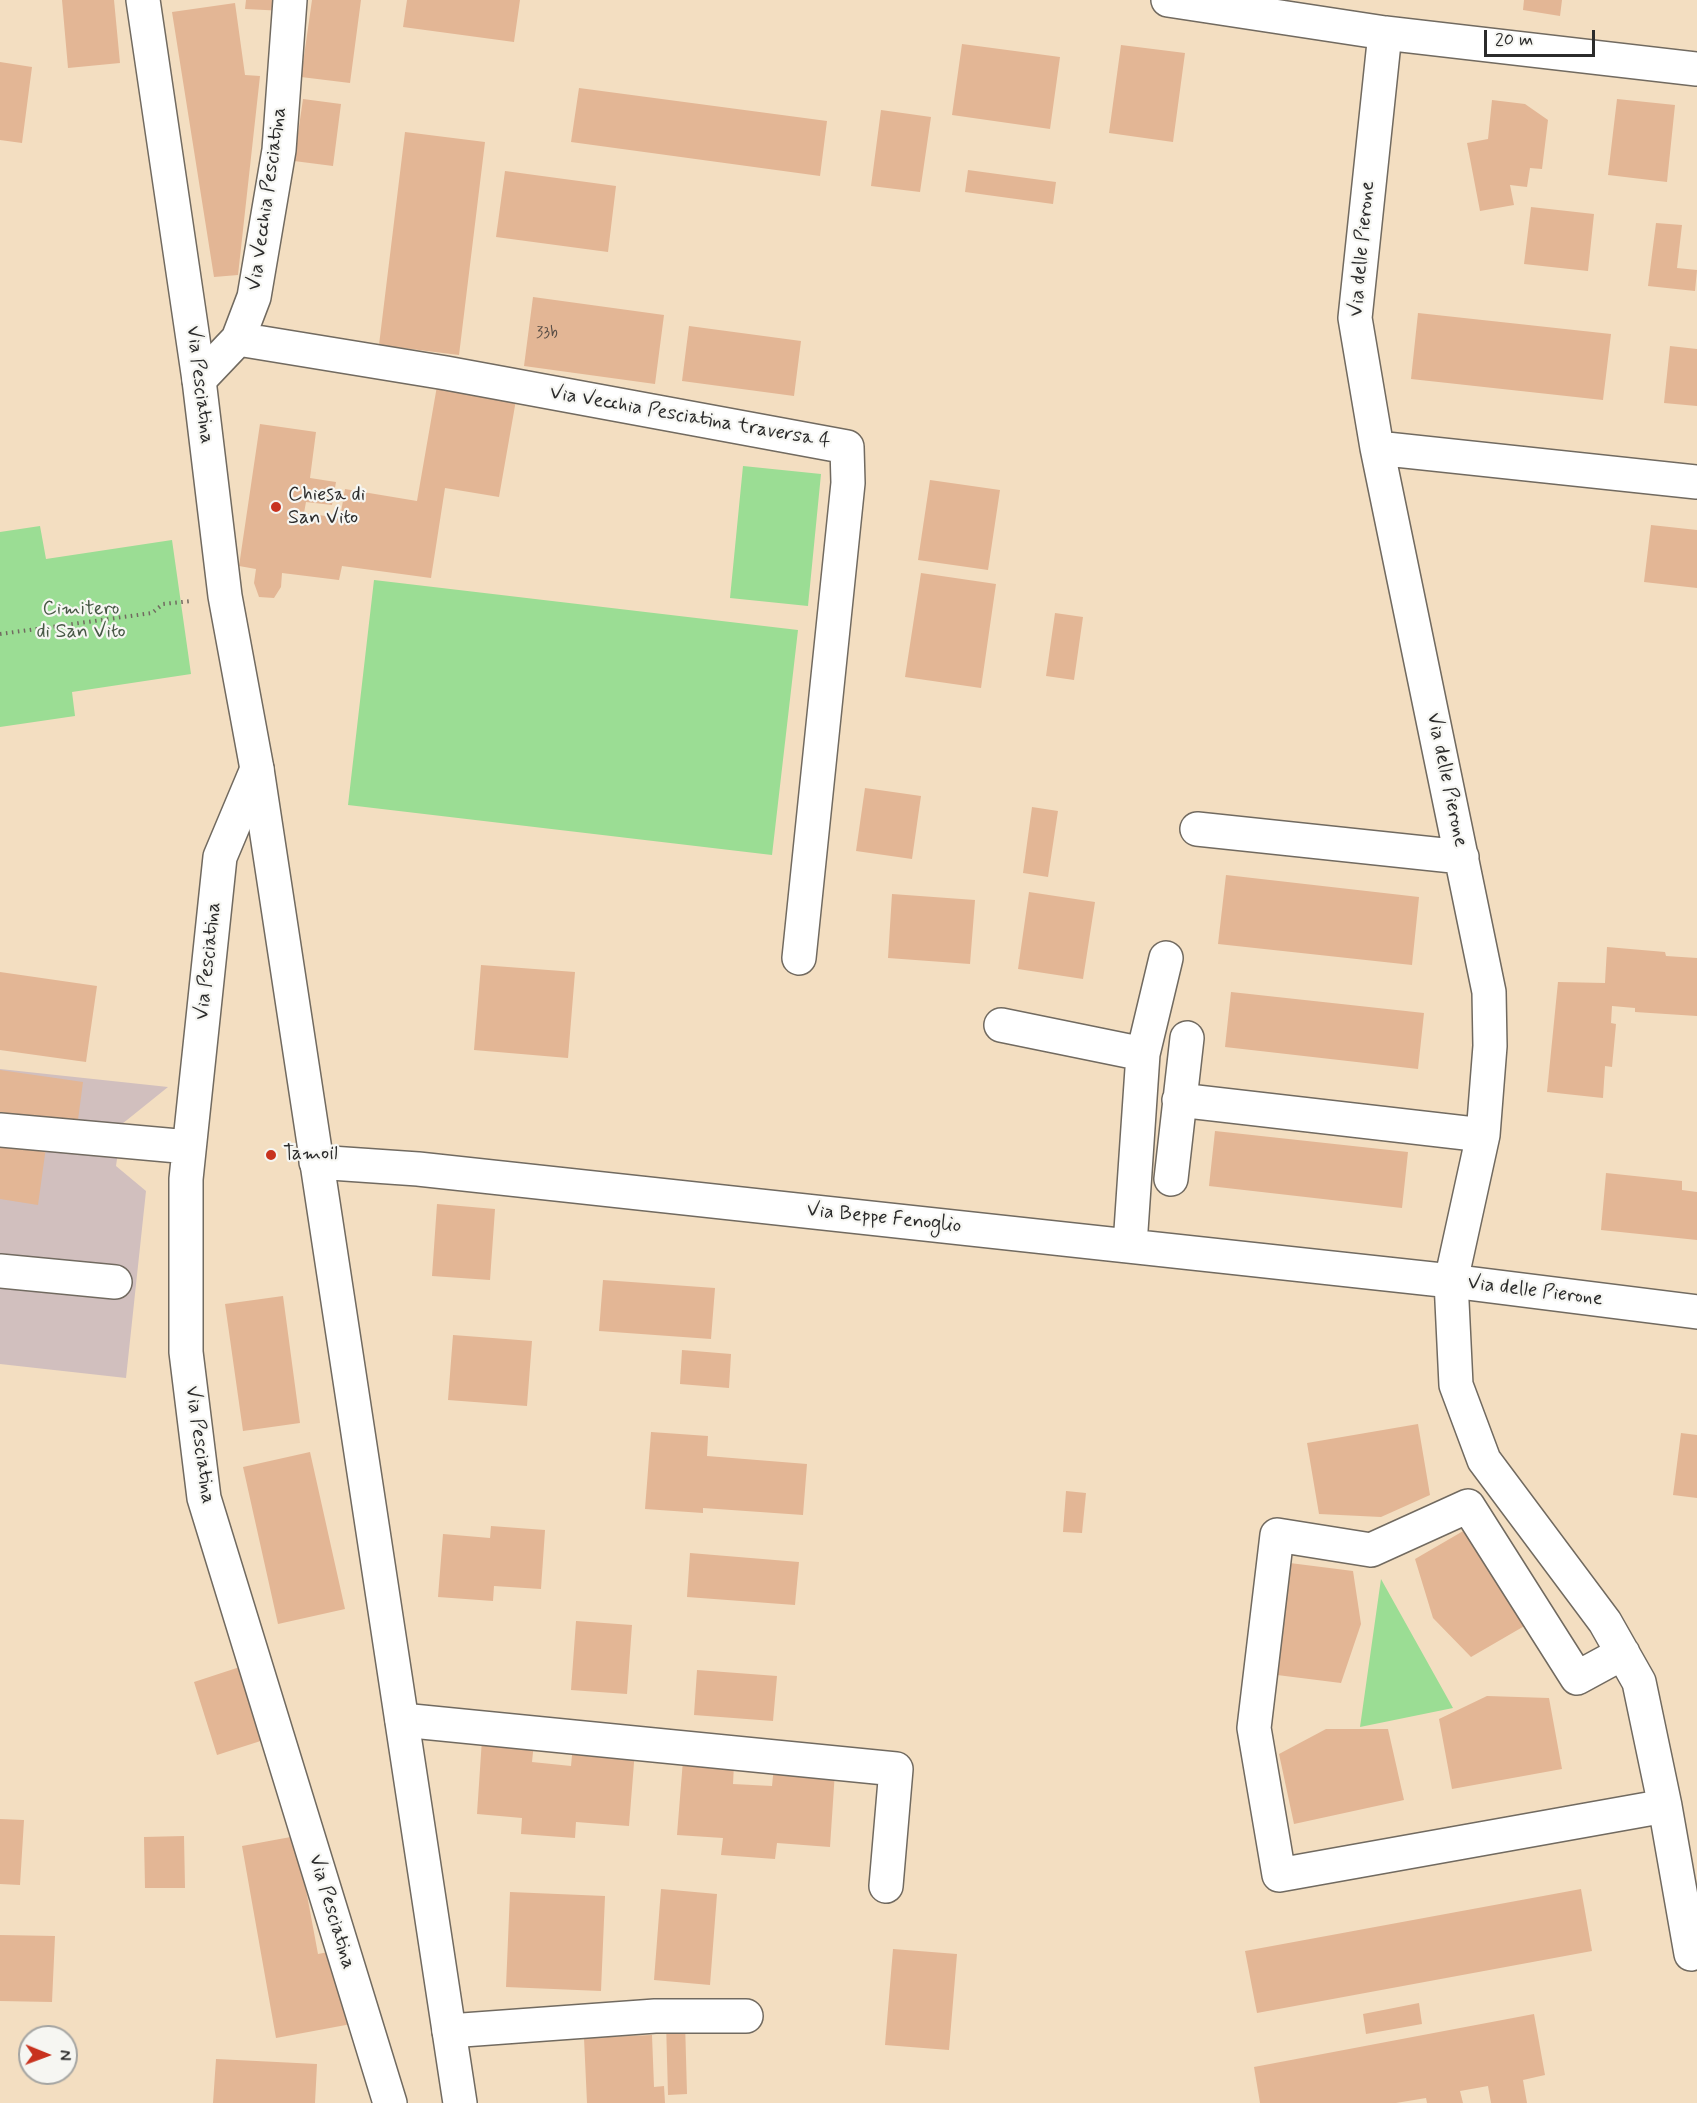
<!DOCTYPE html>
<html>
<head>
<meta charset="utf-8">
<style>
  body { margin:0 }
  #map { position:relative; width:1697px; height:2103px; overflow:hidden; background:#f3dec1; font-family:Mynerve,sans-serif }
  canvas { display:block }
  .north { position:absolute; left:18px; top:2025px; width:60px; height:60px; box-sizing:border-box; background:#f6f6f2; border:2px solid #a5a5a2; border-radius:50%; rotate:91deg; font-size:16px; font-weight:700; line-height:24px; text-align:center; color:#2b2b2b }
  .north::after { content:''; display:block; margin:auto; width:21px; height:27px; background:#c8321e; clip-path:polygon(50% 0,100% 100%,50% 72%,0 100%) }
  .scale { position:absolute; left:1484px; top:30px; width:111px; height:27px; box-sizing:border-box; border:3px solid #2b2b2b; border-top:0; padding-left:8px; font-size:18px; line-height:21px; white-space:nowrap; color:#2b2b2b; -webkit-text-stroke:4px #f6f6f2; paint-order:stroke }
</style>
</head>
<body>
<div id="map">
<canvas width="1697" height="2103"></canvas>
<div class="north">N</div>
<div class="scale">20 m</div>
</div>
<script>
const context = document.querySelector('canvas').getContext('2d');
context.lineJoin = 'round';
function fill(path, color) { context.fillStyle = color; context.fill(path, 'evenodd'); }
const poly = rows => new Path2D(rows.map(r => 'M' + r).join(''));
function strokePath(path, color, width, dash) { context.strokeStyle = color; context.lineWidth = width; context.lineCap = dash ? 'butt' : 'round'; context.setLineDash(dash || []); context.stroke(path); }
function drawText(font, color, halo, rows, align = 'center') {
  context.font = font + ' Mynerve,sans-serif'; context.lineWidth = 4.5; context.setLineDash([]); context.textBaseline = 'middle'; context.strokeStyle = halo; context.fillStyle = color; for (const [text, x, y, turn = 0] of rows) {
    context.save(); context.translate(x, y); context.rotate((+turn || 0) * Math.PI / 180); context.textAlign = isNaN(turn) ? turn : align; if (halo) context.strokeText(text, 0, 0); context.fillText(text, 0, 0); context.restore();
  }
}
fill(poly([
  [0,1069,168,1087,122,1124,116,1166,146,1191,126,1378,0,1364]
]), '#d1bfbe');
fill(poly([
  [743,466,821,474,808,606,730,598],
  [40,526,46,559,172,540,191,674,72,692,75,716,0,727,0,532],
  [374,580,798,630,772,855,348,805],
  [1381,1579,1453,1708,1360,1727]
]), '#9bdd94');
fill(poly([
  [62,0,114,0,120,63,68,68],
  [246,0,285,0,285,11,245,9],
  [312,0,361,0,350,83,301,77],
  [407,0,520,0,514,42,403,27],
  [1524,0,1562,0,1560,16,1523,10],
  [235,3,245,75,260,76,238,275,214,277,172,12],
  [962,44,1060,57,1050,129,952,115],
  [1121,45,1185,53,1173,142,1109,133],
  [0,62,32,67,22,143,0,140],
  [579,88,827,121,820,176,571,142],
  [303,99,341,104,333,166,294,161],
  [1617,99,1675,105,1667,182,1608,175],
  [1492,100,1525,104,1548,120,1542,169,1530,168,1527,187,1510,185,1514,205,1480,211,1467,143,1488,139],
  [881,110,931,117,920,192,871,186],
  [405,132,485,142,459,355,379,345],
  [968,170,1056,182,1053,204,965,192],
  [505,171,616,186,608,252,496,237],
  [1531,207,1594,214,1588,271,1524,264],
  [1656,223,1682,225,1677,268,1697,270,1695,291,1648,286],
  [533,297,664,315,655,384,524,366],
  [1418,313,1611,334,1603,400,1411,379],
  [689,326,801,341,794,396,682,381],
  [1670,346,1697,349,1697,406,1664,403],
  [437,386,516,400,499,497,445,488,431,578,342,566,339,580,282,573,281,587,274,598,259,597,254,583,256,569,239,566,260,424,316,432,310,478,336,482,332,505,306,502,304,513,340,518,345,489,417,501],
  [930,480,1000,490,988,570,918,560],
  [1651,525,1697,530,1697,588,1644,582],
  [921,573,996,584,981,688,905,677],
  [1055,613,1083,617,1074,680,1046,676],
  [865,788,921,796,912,859,856,851],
  [1032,807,1058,811,1048,877,1023,873],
  [1226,875,1419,897,1412,965,1218,944],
  [1029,892,1095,902,1083,979,1018,969],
  [892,894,975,900,970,964,888,958],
  [1607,947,1665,952,1666,956,1697,958,1697,1016,1635,1012,1635,1008,1612,1006,1611,1023,1616,1024,1612,1067,1605,1066,1603,1098,1547,1092,1558,982,1605,983],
  [481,965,575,972,568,1058,474,1050],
  [0,972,97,986,86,1062,0,1050],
  [1231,992,1424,1013,1418,1069,1225,1047],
  [0,1070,83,1082,76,1135,0,1124],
  [1215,1131,1408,1152,1402,1208,1209,1186],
  [0,1140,46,1147,38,1205,0,1199],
  [1606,1173,1682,1181,1682,1190,1697,1192,1697,1240,1601,1230],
  [437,1204,495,1209,490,1280,432,1276],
  [603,1280,715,1288,711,1339,599,1331],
  [283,1296,300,1423,243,1431,225,1304],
  [453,1335,532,1341,527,1406,448,1400],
  [682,1350,731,1354,729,1388,680,1384],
  [1418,1424,1430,1495,1381,1517,1319,1514,1307,1443],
  [651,1432,708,1436,707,1456,807,1464,803,1515,703,1508,703,1513,645,1509],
  [1681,1433,1697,1435,1697,1498,1673,1495],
  [310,1452,345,1609,278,1624,243,1467],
  [1066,1491,1086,1493,1082,1533,1063,1532],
  [1477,1523,1533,1621,1471,1657,1433,1618,1415,1559],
  [491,1526,545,1530,541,1589,494,1586,493,1601,438,1597,443,1534,490,1538],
  [690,1553,799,1562,795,1605,687,1597],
  [1282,1562,1353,1571,1361,1624,1341,1683,1269,1674],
  [576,1621,632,1625,627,1694,571,1690],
  [249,1664,273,1737,217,1755,194,1682],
  [697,1670,777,1676,773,1721,694,1715],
  [1487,1696,1549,1698,1562,1769,1452,1789,1439,1719],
  [1326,1729,1388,1729,1404,1800,1294,1824,1279,1754],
  [482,1739,534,1743,532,1762,571,1766,573,1745,635,1750,629,1826,576,1822,575,1838,521,1834,522,1818,477,1814],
  [683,1760,734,1764,733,1784,772,1786,774,1766,835,1771,830,1847,777,1843,775,1859,721,1855,723,1838,677,1835],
  [0,1819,24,1820,20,1885,0,1884],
  [184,1836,185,1888,145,1888,144,1837],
  [296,1836,318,1954,349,1948,362,2022,276,2038,242,1846],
  [661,1889,717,1894,710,1985,654,1980],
  [1581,1889,1592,1951,1257,2013,1245,1951],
  [510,1892,605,1896,601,1991,506,1987],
  [0,1935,55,1936,52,2002,0,2001],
  [893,1949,957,1954,949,2050,885,2045],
  [1419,2003,1422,2024,1366,2034,1363,2014],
  [1534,2014,1545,2075,1523,2080,1527,2103,1491,2103,1488,2086,1460,2091,1463,2103,1427,2103,1426,2098,1396,2103,1260,2103,1254,2067],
  [685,2021,687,2094,668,2095,666,2022],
  [652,2035,654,2087,664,2086,665,2103,587,2103,584,2038],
  [216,2059,317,2064,315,2103,213,2103]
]), '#e3b695');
const minor = poly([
  [1168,0,1385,33,1697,69],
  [1385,33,1355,318,1377,448,1489,992,1490,1046,1483,1135,1451,1281,1697,1312],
  [238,339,446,373,847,447,848,483,799,958],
  [199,380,238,339,254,297,279,150,290,0],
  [1377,448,1697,482],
  [257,769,220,857,186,1179,186,1352,204,1498,390,2103],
  [1197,829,1462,857],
  [1001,1025,1143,1054],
  [1179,1100,1483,1135],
  [0,1130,189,1147],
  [316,1162,418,1169,1451,1281,1456,1385,1484,1460,1605,1622,1639,1682,1665,1806,1691,1954],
  [1171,1179,1187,1038],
  [1130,1245,1143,1054,1166,958],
  [0,1271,115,1282],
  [1623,1653,1577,1678,1468,1506,1371,1550,1277,1535,1254,1728,1279,1875,1665,1806],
  [402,1720,896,1769,886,1886],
  [449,2031,655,2016,746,2016]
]);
const major = poly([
  [143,0,199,380,225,596,257,769,460,2103]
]);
strokePath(minor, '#716a60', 36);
strokePath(major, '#716a60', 36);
strokePath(poly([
  [0,634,152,613,163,604,192,601]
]), '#716a60', 4, [1.5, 4.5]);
strokePath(minor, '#fff', 33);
strokePath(major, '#fff', 33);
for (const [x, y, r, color] of [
  [276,507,6,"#c8321e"],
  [271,1155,6,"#c8321e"]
]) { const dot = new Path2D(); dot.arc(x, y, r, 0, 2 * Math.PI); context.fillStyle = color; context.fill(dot); strokePath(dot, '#f6f6f2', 2); }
drawText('16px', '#594e46', null, [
  ["33b",547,334]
]);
drawText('20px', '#2b2b2b', '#f6f6f2', [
  ["Via Vecchia Pesciatina",268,199,-82],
  ["Via delle Pierone",1363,249,-85],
  ["Via Pesciatina",199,385,83],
  ["Via Vecchia Pesciatina traversa 4",690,418,10],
  ["Via delle Pierone",1446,780,78],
  ["Via Pesciatina",209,961,-84],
  ["Via Beppe Fenoglio",884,1219,6],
  ["Via delle Pierone",1535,1292,7],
  ["Via Pesciatina",199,1445,82],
  ["Via Pesciatina",331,1912,73]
]);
drawText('20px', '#2b2b2b', '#f6f6f2', [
  ["Chiesa di",288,496],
  ["San Vito",288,519],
  ["Tamoil",283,1155]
], 'left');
drawText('20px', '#475845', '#f6f6f2', [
  ["Cimitero",81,610],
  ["di San Vito",81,633]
]);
</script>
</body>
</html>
